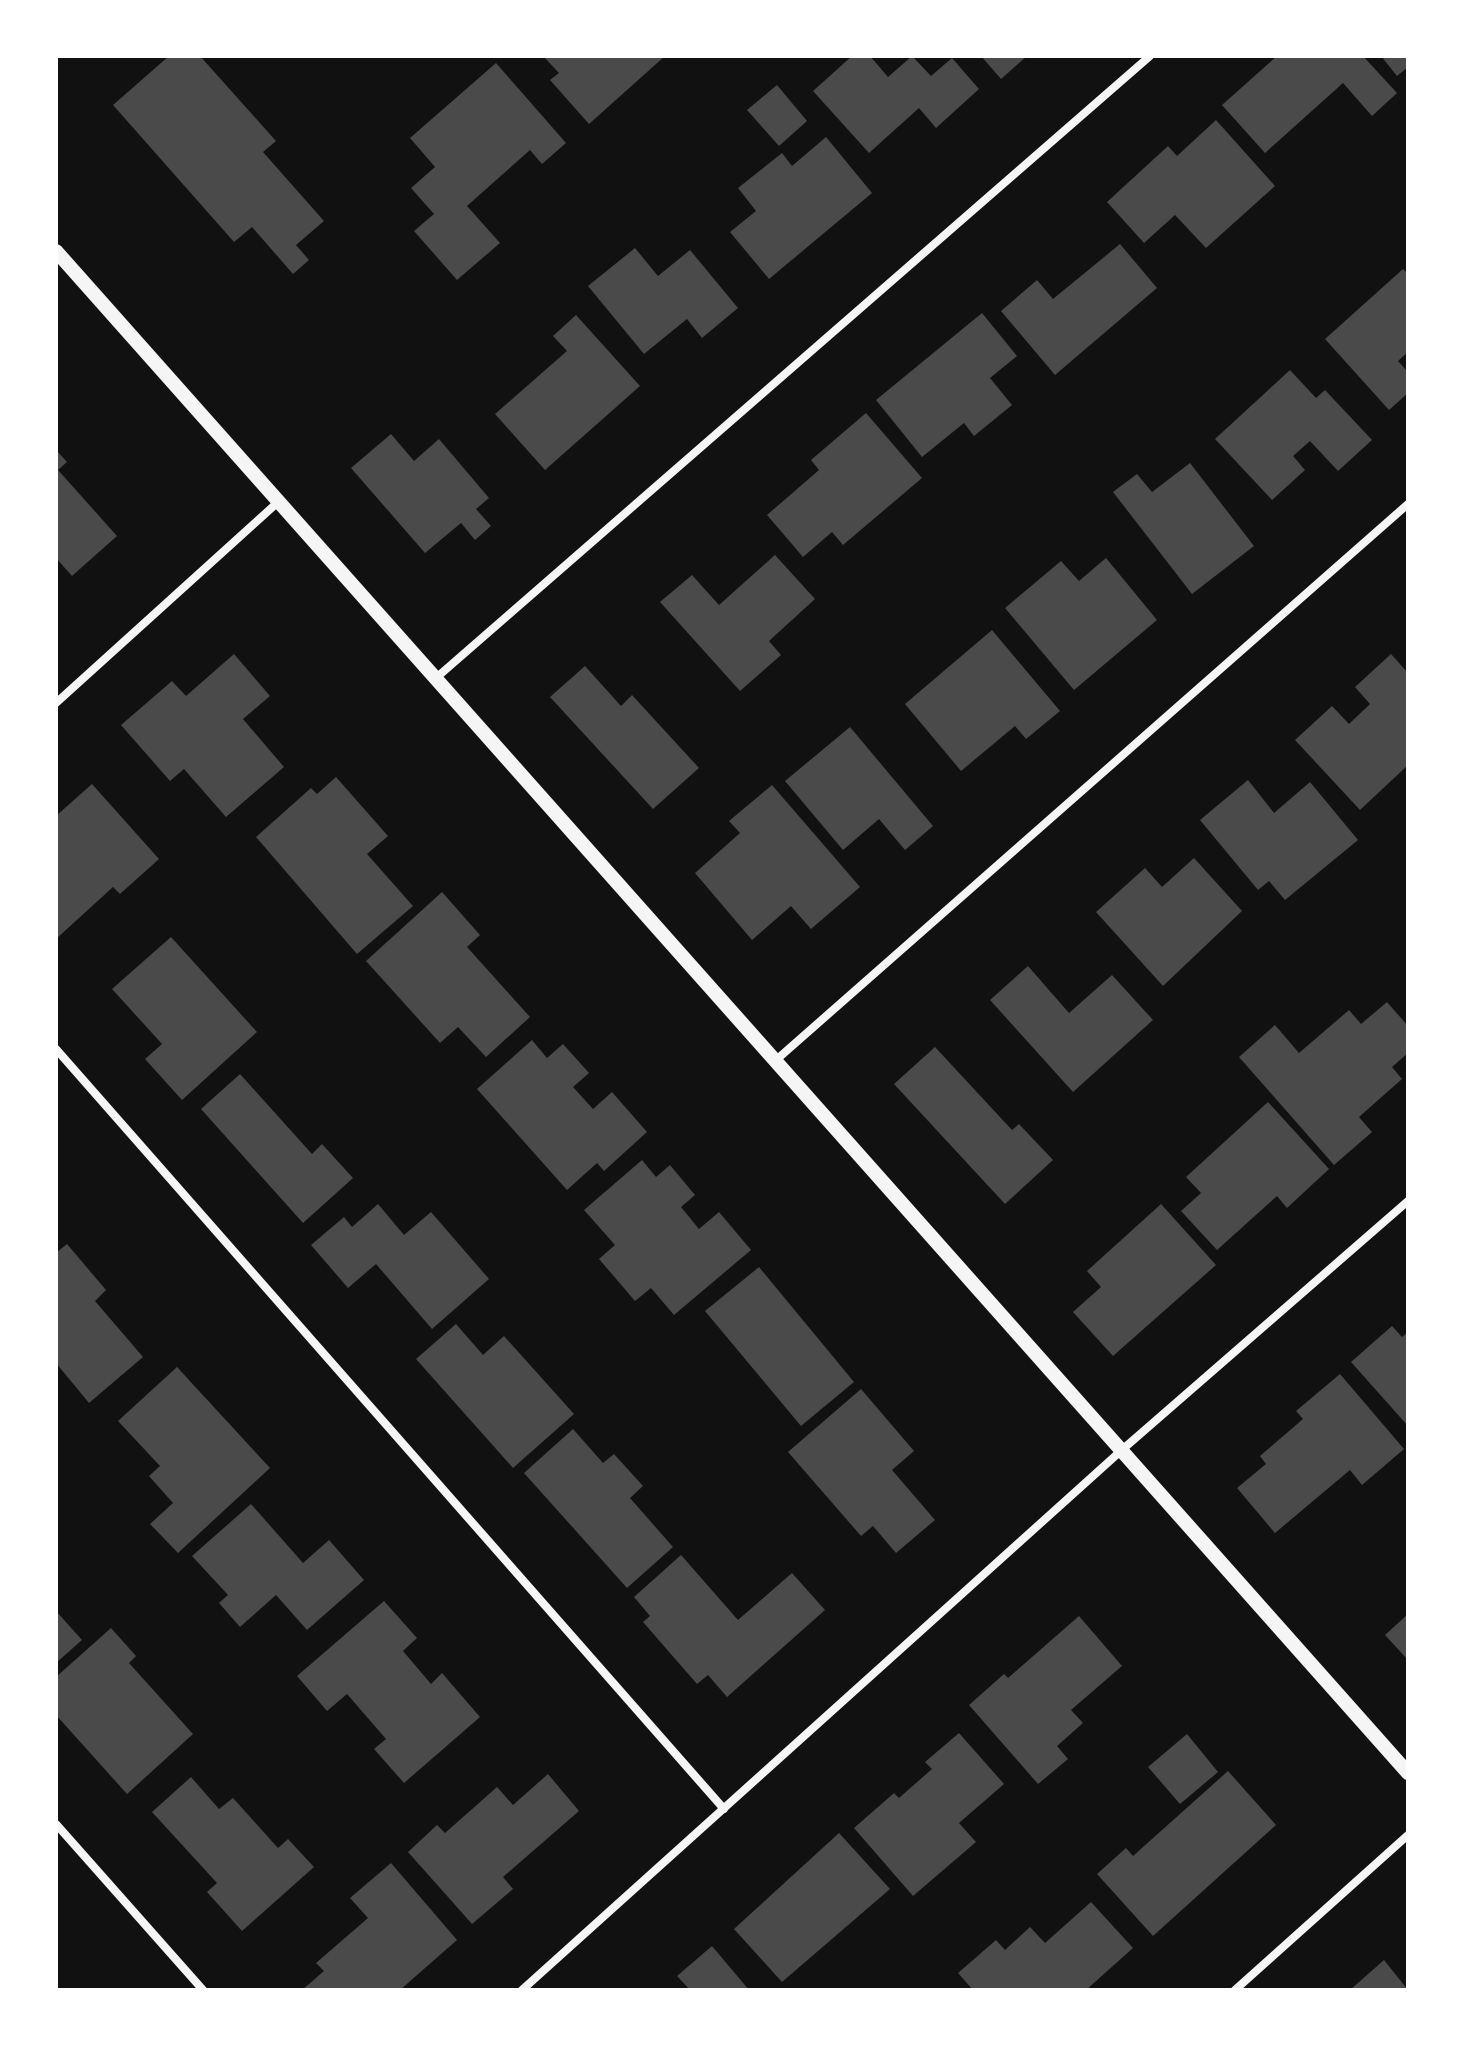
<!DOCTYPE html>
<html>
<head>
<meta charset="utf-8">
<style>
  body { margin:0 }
  #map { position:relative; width:1464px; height:2046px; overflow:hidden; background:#111; font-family:"Nunito Sans",sans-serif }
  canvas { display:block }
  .frame { position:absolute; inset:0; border:58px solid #fff; pointer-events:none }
</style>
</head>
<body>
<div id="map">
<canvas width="1464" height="2046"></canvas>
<div class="frame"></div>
</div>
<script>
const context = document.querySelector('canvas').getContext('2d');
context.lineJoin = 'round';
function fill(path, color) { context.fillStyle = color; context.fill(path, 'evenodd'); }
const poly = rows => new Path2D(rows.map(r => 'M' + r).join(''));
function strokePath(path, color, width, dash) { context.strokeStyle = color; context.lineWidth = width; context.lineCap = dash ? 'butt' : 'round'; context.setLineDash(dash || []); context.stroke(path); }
fill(poly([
  [169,56,200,56,276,141,263,152,324,221,296,245,309,260,293,274,252,227,234,242,113,105],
  [543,56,665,56,589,124,550,80,559,73],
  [852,56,870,56,888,77,912,56,931,76,952,58,979,89,936,128,919,108,869,153,813,91],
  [981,56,1027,56,1001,79],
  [1277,56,1363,56,1397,93,1372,116,1343,83,1265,153,1222,105],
  [1381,56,1408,56,1408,67,1397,76],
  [496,63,566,143,542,164,530,150,467,206,500,243,457,280,414,231,434,214,411,188,435,167,410,138],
  [777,85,807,121,779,146,747,110],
  [1216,120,1275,186,1206,248,1175,215,1144,243,1107,202,1168,146,1177,156],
  [826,137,872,193,769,279,730,232,756,211,738,188,782,153,792,166],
  [1120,244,1157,288,1055,375,1001,311,1037,280,1053,299],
  [635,248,658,276,690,250,738,308,702,338,687,319,644,354,588,286],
  [1403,269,1408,274,1408,352,1398,361,1408,372,1408,393,1389,410,1325,339],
  [982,313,1017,356,990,378,1012,405,974,436,964,423,922,457,876,400],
  [576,315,640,386,545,470,495,414,567,351,553,336],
  [1290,370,1316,398,1325,390,1372,440,1338,471,1310,441,1293,456,1305,470,1272,500,1215,439],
  [866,413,922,478,843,545,832,532,803,557,767,515,819,470,811,460],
  [391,434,414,461,439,439,489,498,476,509,491,526,475,540,461,523,425,553,351,468],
  [56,450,67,462,58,470,117,536,72,576,56,558],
  [1190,463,1254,546,1192,594,1113,492,1137,474,1152,492],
  [775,555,815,599,769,641,781,655,740,691,660,602,692,575,719,605],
  [1106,558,1157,620,1074,690,1005,608,1061,561,1079,581],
  [992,630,1060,711,1026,739,1015,726,961,771,905,704],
  [234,654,270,696,243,719,284,767,226,817,184,769,170,781,121,725,172,681,186,696],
  [1391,654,1408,673,1408,765,1360,810,1295,740,1332,706,1349,724,1370,704,1355,687],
  [585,666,621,706,632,695,699,768,653,809,550,697],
  [850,727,933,826,905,850,879,819,843,850,785,781],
  [336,777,388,836,367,854,413,906,357,954,256,837,311,788,317,794],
  [1248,780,1274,813,1310,782,1358,840,1285,900,1269,881,1258,890,1200,820],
  [92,784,159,859,120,894,113,887,56,939,56,816],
  [772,785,860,887,811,929,791,906,752,940,695,873,740,833,729,821],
  [1194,858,1242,911,1163,986,1096,912,1145,868,1162,887],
  [442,892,480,935,467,947,530,1017,486,1057,458,1027,440,1043,366,961],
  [171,937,257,1032,182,1100,145,1059,162,1044,112,989],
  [1028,966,1069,1013,1112,975,1153,1020,1073,1092,990,1000],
  [1387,1002,1408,1026,1408,1053,1392,1067,1402,1079,1359,1117,1372,1132,1334,1165,1239,1057,1275,1025,1299,1053,1349,1010,1361,1024],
  [532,1040,547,1058,563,1044,589,1073,573,1087,593,1109,612,1092,647,1132,604,1171,597,1163,567,1190,477,1089],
  [935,1047,1012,1130,1019,1124,1053,1160,1005,1204,894,1084],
  [240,1074,312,1154,322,1144,353,1178,303,1223,201,1109],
  [1268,1102,1329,1169,1287,1208,1277,1196,1217,1250,1181,1211,1201,1193,1186,1177],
  [642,1160,656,1177,670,1165,695,1195,681,1207,699,1229,719,1212,751,1250,674,1315,651,1288,635,1301,599,1259,615,1245,584,1210],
  [378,1204,404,1235,431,1212,489,1279,432,1329,376,1264,348,1288,311,1245,344,1217,352,1227],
  [1161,1204,1216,1265,1113,1356,1073,1312,1101,1287,1087,1271],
  [67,1244,106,1290,95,1301,143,1357,89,1403,56,1363,56,1253],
  [759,1267,854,1382,801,1426,705,1311],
  [456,1324,483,1355,504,1336,574,1414,513,1468,416,1359],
  [1392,1326,1402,1337,1408,1332,1408,1426,1351,1362],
  [177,1367,270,1468,178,1553,150,1524,173,1503,149,1476,160,1466,118,1421],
  [1340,1374,1404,1449,1362,1485,1350,1470,1275,1533,1237,1488,1266,1464,1260,1456,1303,1419,1296,1411],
  [861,1389,914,1451,892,1470,935,1520,896,1553,873,1526,861,1536,788,1452],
  [573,1429,603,1463,614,1454,643,1486,630,1498,673,1547,627,1588,524,1473],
  [251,1504,303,1563,329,1540,364,1580,307,1630,276,1595,240,1627,219,1603,228,1595,192,1556],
  [681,1555,738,1620,792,1573,825,1610,727,1697,708,1675,697,1684,643,1622,650,1616,634,1597],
  [384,1601,417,1638,403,1651,431,1684,442,1673,480,1717,404,1783,374,1749,386,1739,347,1694,327,1711,297,1676],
  [56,1611,82,1640,56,1663],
  [1408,1614,1408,1660,1385,1635],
  [1079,1616,1122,1666,1071,1710,1083,1723,1057,1746,1068,1759,1038,1784,969,1705,1004,1674,1008,1678],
  [111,1628,136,1656,129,1663,193,1734,127,1794,56,1715,56,1677],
  [959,1733,1004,1784,959,1823,976,1842,913,1896,854,1828,894,1793,899,1798,932,1769,925,1762],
  [1187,1734,1218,1772,1180,1804,1148,1767],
  [1228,1771,1276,1825,1153,1936,1097,1874,1126,1848,1133,1856],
  [548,1774,579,1811,503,1877,513,1889,472,1924,408,1852,437,1825,445,1833,497,1787,513,1805],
  [191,1777,219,1809,233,1798,278,1848,288,1839,314,1867,242,1931,207,1892,217,1883,152,1812],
  [839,1833,890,1889,782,1982,734,1929],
  [391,1863,457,1940,400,1990,302,1990,324,1971,316,1963,368,1918,350,1898],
  [1091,1902,1133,1948,1086,1990,973,1990,958,1973,996,1940,1005,1950,1030,1927,1045,1943],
  [712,1946,749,1990,690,1990,677,1976],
  [1384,1960,1408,1990,1350,1990]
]), '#4a4a4a');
strokePath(poly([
  [436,678,1150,56],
  [56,703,277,503],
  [56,1049,724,1809],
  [775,1061,1408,504],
  [56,1824,203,1990],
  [522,1990,1123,1449,1408,1201],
  [1235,1990,1408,1835]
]), '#f5f5f5', 8);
strokePath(poly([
  [56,251,1408,1773]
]), '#f5f5f5', 14);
</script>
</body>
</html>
